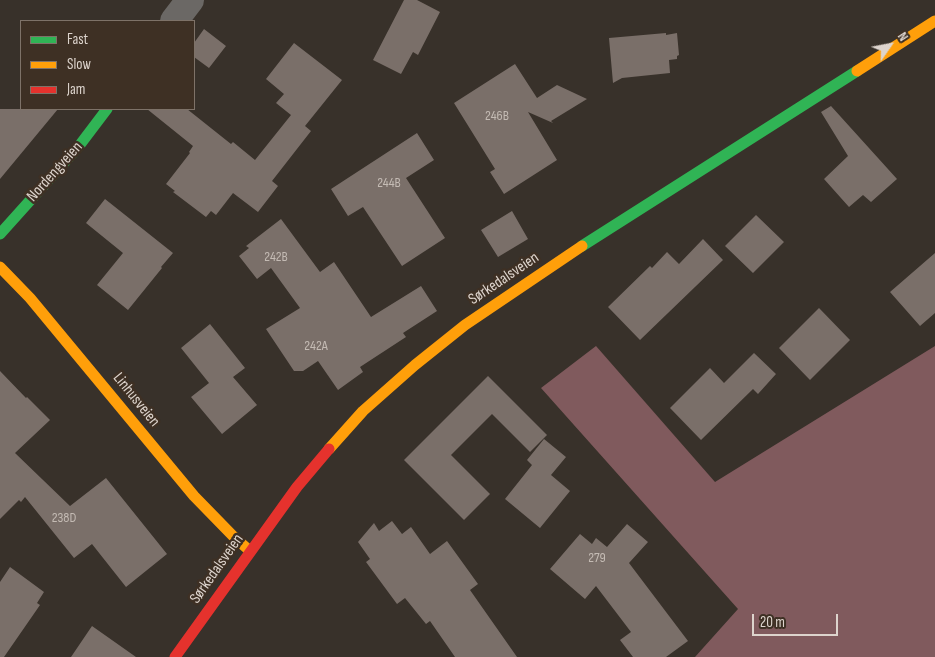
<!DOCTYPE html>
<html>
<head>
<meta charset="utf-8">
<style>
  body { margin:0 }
  #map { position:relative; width:935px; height:657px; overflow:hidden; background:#38312a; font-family:"Sofia Sans Condensed",sans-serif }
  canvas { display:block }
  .legend { position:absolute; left:20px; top:20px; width:175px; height:90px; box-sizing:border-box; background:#3e3024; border:1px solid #7e7268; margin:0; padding:6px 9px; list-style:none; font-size:15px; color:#ddd4cd }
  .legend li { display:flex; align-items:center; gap:10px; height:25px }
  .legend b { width:25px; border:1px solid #7e7268 }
  .north { position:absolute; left:865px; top:20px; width:50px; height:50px; -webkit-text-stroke:4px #3e3024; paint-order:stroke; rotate:57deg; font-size:14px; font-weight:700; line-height:20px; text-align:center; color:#ddd4cd }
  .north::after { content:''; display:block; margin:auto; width:18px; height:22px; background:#ddd4cd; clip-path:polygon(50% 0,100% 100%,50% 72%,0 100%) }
  .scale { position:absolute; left:752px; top:614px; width:86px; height:22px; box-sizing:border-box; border:2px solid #ddd4cd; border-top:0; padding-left:6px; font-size:15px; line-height:18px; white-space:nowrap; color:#ddd4cd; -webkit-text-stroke:4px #3e3024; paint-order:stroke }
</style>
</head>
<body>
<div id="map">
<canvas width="935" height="657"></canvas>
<ul class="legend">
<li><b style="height:6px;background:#30b455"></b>Fast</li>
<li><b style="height:6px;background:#ff9f0a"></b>Slow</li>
<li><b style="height:6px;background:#e5322d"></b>Jam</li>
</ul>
<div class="north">N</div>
<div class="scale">20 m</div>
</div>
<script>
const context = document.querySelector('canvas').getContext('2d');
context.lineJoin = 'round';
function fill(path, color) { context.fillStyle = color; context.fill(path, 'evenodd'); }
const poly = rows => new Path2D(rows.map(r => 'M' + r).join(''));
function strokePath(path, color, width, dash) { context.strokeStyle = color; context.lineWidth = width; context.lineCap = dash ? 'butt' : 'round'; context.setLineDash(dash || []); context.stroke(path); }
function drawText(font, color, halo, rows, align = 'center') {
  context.font = font + ' "Sofia Sans Condensed",sans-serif'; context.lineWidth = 5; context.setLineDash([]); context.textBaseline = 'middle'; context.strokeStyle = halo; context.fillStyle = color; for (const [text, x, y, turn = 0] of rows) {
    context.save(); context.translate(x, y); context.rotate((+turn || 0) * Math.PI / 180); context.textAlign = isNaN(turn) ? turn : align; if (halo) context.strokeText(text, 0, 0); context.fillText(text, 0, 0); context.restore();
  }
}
fill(poly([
  [596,346,715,482,935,346,935,657,695,657,738,609,541,388]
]), '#805a5d');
fill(poly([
  [404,0,417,0,440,12,418,55,413,52,401,74,373,60],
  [204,29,226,46,209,68,194,57,194,43],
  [666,33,666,35,677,33,679,55,677,56,677,59,669,60,670,73,622,78,613,83,609,38],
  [294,43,342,80,305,126,311,131,272,181,278,186,258,212,233,193,216,215,211,211,206,217,173,192,175,191,166,184,190,153,189,152,193,146,147,109,187,109,231,144,233,142,255,160,291,115,276,103,284,94,266,79],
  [515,64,537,98,557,85,587,99,551,121,553,123,528,112,557,160,504,194,490,172,495,169,454,103],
  [831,106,897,179,871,202,863,195,849,207,824,179,848,156,821,112],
  [0,109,58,109,0,179],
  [417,133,434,160,406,178,445,238,402,266,363,207,348,216,331,189],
  [105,199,173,253,161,267,162,268,128,310,97,285,123,253,86,223],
  [512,211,528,239,498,257,481,230],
  [756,215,784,242,753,273,725,246],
  [281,219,320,272,334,262,371,317,421,286,437,311,403,333,406,337,360,367,363,372,338,390,318,361,303,371,294,371,266,329,300,308,271,268,257,279,239,256,249,248,246,246],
  [703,239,723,260,640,340,608,307,650,266,652,268,667,252,679,264],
  [935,253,935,313,920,326,890,292],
  [819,308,850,340,810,380,779,348],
  [210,324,245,368,233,377,257,405,222,434,191,397,209,383,181,348],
  [754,353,776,374,758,394,753,389,701,440,670,408,710,368,724,383],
  [0,371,26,398,27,397,50,420,15,453,70,506,106,478,167,554,126,587,92,544,74,558,25,497,21,502,19,500,0,519],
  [488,376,547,435,530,452,492,414,451,455,490,494,464,520,404,460],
  [544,439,566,457,551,475,570,491,540,528,505,499,532,465,527,460],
  [392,521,402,534,411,527,430,554,447,541,478,584,470,590,517,657,455,657,430,621,426,624,405,598,397,604,366,562,370,559,358,542,374,523,379,531],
  [627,524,648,542,629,563,688,641,666,657,633,657,620,640,631,632,596,586,585,599,550,569,580,534,592,544,596,538,607,547],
  [10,567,44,592,37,603,40,605,4,657,0,657,0,582],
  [92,626,136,657,71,657]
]), '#7a6f69');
strokePath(poly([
  [174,21,190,0]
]), '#6b6865', 28);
strokePath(poly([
  [0,234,79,146,107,109],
  [582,246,857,71]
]), '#30b455', 11);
strokePath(poly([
  [857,71,935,21],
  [0,267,30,298,194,496,233,536,250,551],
  [329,449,363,411,415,365,465,325,582,246]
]), '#ff9f0a', 11);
strokePath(poly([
  [175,657,297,487,329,449]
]), '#e5322d', 11);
drawText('14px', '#c4bbb4', null, [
  ["246B",497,116],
  ["244B",389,183],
  ["242B",276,257],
  ["242A",316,346],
  ["238D",64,518],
  ["279",597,558]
]);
drawText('16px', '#ddd4cd', '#3e3024', [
  ["Nordengveien",55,172,-48],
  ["Sørkedalsveien",504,279,-34],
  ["Linhusveien",136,400,51],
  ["Sørkedalsveien",217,569,-55]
]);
</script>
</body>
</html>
